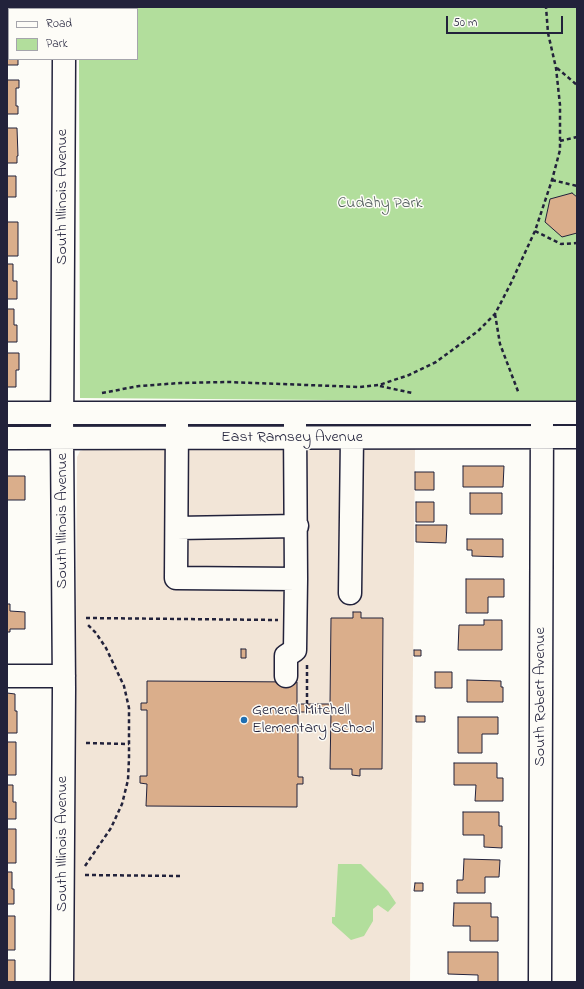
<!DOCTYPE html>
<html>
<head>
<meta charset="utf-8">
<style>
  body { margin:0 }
  #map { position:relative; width:584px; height:989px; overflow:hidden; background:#fdfcf7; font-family:"Indie Flower",sans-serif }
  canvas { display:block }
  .frame { position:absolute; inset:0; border:8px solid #22223b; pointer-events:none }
  .legend { position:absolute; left:8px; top:8px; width:130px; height:52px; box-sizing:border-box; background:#fdfcf7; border:1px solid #a5a5ac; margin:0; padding:5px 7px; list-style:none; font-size:12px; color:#22223b }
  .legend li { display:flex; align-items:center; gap:8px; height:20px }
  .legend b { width:20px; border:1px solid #a5a5ac }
  .scale { position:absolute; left:446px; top:16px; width:117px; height:18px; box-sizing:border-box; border:2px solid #22223b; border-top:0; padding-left:5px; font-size:12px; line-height:14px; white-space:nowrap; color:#22223b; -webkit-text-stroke:3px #fdfcf7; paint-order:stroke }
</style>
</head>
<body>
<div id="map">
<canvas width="584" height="989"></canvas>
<div class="frame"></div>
<ul class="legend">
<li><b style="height:5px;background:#fdfcf7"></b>Road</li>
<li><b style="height:11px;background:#b2de9c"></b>Park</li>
</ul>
<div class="scale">50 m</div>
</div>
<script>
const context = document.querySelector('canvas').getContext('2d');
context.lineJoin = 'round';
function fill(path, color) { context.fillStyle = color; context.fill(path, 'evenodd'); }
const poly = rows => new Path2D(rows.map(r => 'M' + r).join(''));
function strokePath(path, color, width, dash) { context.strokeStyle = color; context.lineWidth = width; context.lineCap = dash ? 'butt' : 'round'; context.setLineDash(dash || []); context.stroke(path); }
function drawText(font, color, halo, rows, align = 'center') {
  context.font = font + ' "Indie Flower",sans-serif'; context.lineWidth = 3; context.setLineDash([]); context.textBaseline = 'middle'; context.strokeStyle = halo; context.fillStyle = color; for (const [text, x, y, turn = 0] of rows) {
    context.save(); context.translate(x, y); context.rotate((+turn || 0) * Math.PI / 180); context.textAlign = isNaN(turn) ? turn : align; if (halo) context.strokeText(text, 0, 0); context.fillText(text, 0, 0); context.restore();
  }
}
fill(poly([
  [415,447,410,982,74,982,77,457,80,451,90,448]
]), '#f2e5d7');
fill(poly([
  [79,7,577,7,577,402,80,398,79,59,137,59,137,9,79,9],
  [338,864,361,864,388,891,396,903,388,912,378,905,373,909,373,921,364,936,351,940,332,923,332,917,335,917]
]), '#b2de9c');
const building = poly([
  [7,30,9,30,9,59,18,59,18,65,7,65,7,30],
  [7,80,19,80,19,88,16,88,16,106,18,106,18,114,7,114,7,80],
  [7,128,17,128,18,156,17,156,17,163,7,163,7,128],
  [7,176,16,176,16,197,7,197,7,176],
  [572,193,577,197,577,233,562,237,545,222,550,199,572,193],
  [7,222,18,222,18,256,7,256,7,222],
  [7,264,13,264,13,281,17,281,17,299,7,299,7,264],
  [7,309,14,309,14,325,17,325,17,342,7,342,7,309],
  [7,353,19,353,19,370,16,370,16,387,7,387,7,353],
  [463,466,504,466,503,487,463,487,463,466],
  [415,472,434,472,434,490,415,490,415,472],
  [7,476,25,476,25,500,7,500,7,476],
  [470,493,502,493,502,514,470,514,470,493],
  [416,502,434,502,434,522,416,522,416,502],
  [416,525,447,525,446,543,416,542,416,525],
  [467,539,503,539,503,557,472,556,472,550,467,550,467,539],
  [466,579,504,579,504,597,488,597,488,613,466,613,466,579],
  [7,604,10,604,10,611,25,612,25,629,10,629,10,632,7,632,7,604],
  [353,612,361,612,361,618,383,618,382,769,360,769,360,776,352,775,352,769,330,769,331,712,298,712,298,777,303,777,303,784,297,784,297,807,146,806,147,784,140,783,140,776,147,776,147,710,141,710,141,703,147,703,147,681,297,682,297,704,330,704,331,618,353,618,353,612],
  [484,620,502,620,502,650,458,650,459,625,484,625,484,620],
  [241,649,246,649,246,658,241,658,241,649],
  [414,650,421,650,421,656,414,656,414,650],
  [435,672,452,672,452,688,435,688,435,672],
  [467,680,501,681,501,687,503,687,503,702,467,702,467,680],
  [7,693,15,694,15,711,17,711,17,733,7,733,7,693],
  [416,716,425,716,425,722,416,722,416,716],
  [458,717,498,717,498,734,482,734,482,753,458,753,458,717],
  [7,742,16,742,16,775,7,775,7,742],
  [454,763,497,763,497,778,503,778,503,801,475,801,476,785,454,785,454,763],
  [7,785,13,785,13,802,16,802,16,819,7,819,7,785],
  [463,812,499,812,499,826,502,826,502,848,484,847,484,835,463,835,463,812],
  [7,829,16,829,16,863,7,863,7,829],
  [464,859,500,860,499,877,485,877,485,893,457,893,457,880,463,880,464,859],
  [7,872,12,872,12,889,14,889,14,904,7,904,7,872],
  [415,883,423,883,423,891,414,891,415,883],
  [454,903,491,903,491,917,498,917,498,941,470,941,470,926,453,926,454,903],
  [7,916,15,916,15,950,7,950,7,916],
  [448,952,498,952,498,982,478,982,478,975,448,974,448,952],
  [7,960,15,960,15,982,7,982,7,960]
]);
fill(building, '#daae8b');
strokePath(building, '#22223b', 1);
const minor = poly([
  [64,9,64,7],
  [7,413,577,413],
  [177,424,176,578,296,579,295,424],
  [7,438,577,437],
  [177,528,297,526],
  [350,593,352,438],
  [7,676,64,676],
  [286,676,286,656,295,650,296,579],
  [62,982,64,689,62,438,64,59],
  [540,982,542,422]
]);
strokePath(minor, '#22223b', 25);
strokePath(poly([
  [557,68,577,85],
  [560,141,577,137],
  [552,180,577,186],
  [535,231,561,244,577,243],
  [495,314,500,344,519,394],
  [380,386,412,393],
  [102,393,139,386,180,383,228,382,360,387,379,385,409,375,436,362,478,331,495,314,511,283,535,231,552,180,560,150,560,105,556,68,548,33,546,7],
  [86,618,278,620],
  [307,704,307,663],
  [86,743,129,744],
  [85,866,111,828,122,804,128,780,129,758,129,708,124,686,106,648,96,633,86,623],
  [85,875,181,876]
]), '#22223b', 2.5, [4, 3]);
strokePath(minor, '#fdfcf7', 22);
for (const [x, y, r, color] of [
  [244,720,4,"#1f6fb2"]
]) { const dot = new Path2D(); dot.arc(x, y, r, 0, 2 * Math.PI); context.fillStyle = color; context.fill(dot); strokePath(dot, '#fdfcf7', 1.5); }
drawText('16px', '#22223b', '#fdfcf7', [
  ["South Illinois Avenue",63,197,-90],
  ["East Ramsey Avenue",292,438],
  ["South Illinois Avenue",63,521,-90],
  ["South Robert Avenue",541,697,-90],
  ["South Illinois Avenue",63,844,-90]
]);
drawText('16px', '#4d5a58', '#fdfcf7', [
  ["Cudahy Park",380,204]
]);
drawText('16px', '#22223b', '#fdfcf7', [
  ["General Mitchell",252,711],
  ["Elementary School",252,729]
], 'left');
</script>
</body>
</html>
